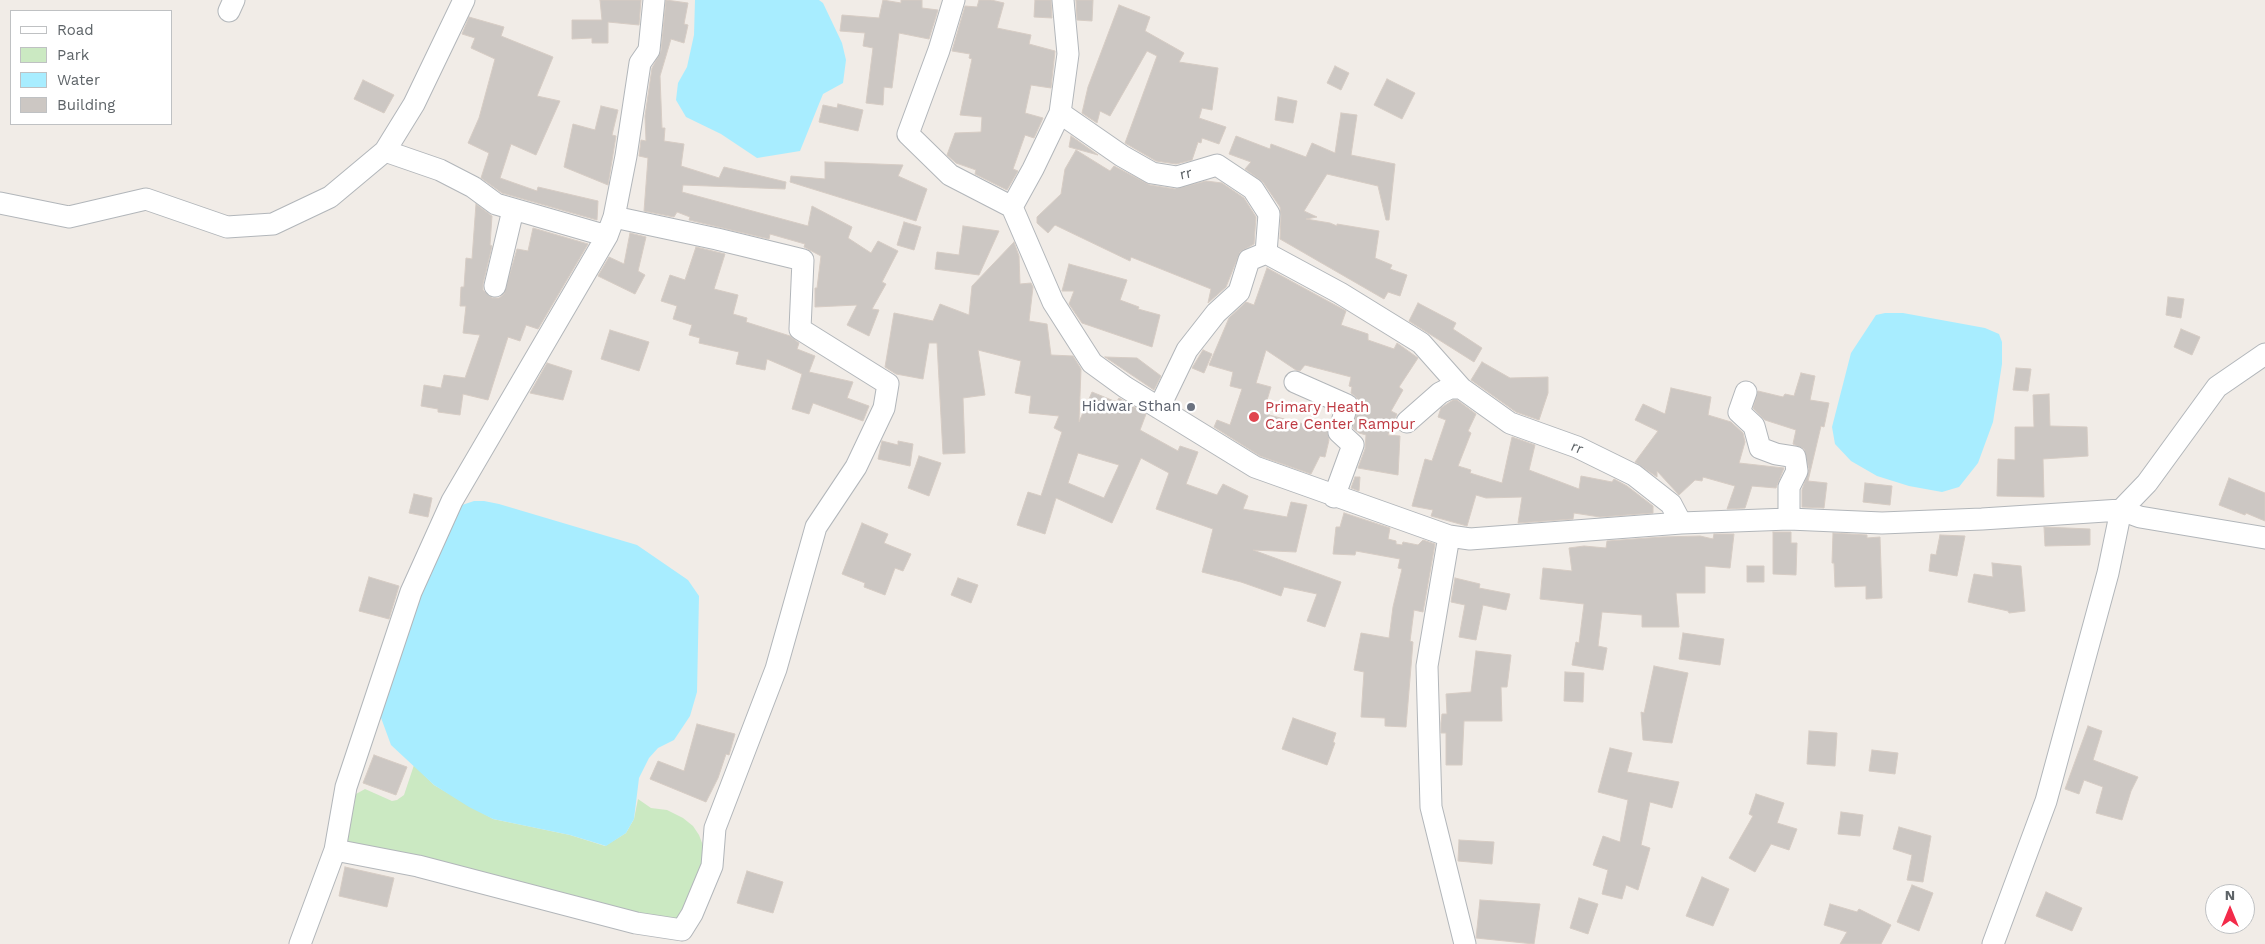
<!DOCTYPE html>
<html>
<head>
<meta charset="utf-8">
<style>
  body { margin:0 }
  #map { position:relative; width:2265px; height:944px; overflow:hidden; background:#f1ece7; font-family:"Work Sans",sans-serif }
  canvas { display:block }
  .legend { position:absolute; left:10px; top:10px; width:162px; height:115px; box-sizing:border-box; background:#fff; border:1px solid #bfc1c3; margin:0; padding:6px 9px; list-style:none; font-size:15px; color:#5e6468 }
  .legend li { display:flex; align-items:center; gap:10px; height:25px }
  .legend b { width:25px; border:1px solid #bfc1c3 }
  .north { position:absolute; left:2205px; top:884px; width:50px; height:50px; box-sizing:border-box; background:#fff; border:1px solid #bfc1c3; border-radius:50%; rotate:0deg; font-size:14px; font-weight:700; line-height:20px; text-align:center; color:#5e6468 }
  .north::after { content:''; display:block; margin:auto; width:18px; height:22px; background:#f32b4a; clip-path:polygon(50% 0,100% 100%,50% 72%,0 100%) }
</style>
</head>
<body>
<div id="map">
<canvas width="2265" height="944"></canvas>
<ul class="legend">
<li><b style="height:6px;background:#fff"></b>Road</li>
<li><b style="height:14px;background:#cbe9c2"></b>Park</li>
<li><b style="height:14px;background:#a8edff"></b>Water</li>
<li><b style="height:14px;background:#ccc7c3"></b>Building</li>
</ul>
<div class="north">N</div>
</div>
<script>
const context = document.querySelector('canvas').getContext('2d');
context.lineJoin = 'round';
function fill(path, color) { context.fillStyle = color; context.fill(path, 'evenodd'); }
const poly = rows => new Path2D(rows.map(r => 'M' + r).join(''));
function strokePath(path, color, width, dash) { context.strokeStyle = color; context.lineWidth = width; context.lineCap = dash ? 'butt' : 'round'; context.setLineDash(dash || []); context.stroke(path); }
function drawText(font, color, halo, rows, align = 'center') {
  context.font = font + ' "Work Sans",sans-serif'; context.lineWidth = 5; context.setLineDash([]); context.textBaseline = 'middle'; context.strokeStyle = halo; context.fillStyle = color; for (const [text, x, y, turn = 0] of rows) {
    context.save(); context.translate(x, y); context.rotate((+turn || 0) * Math.PI / 180); context.textAlign = isNaN(turn) ? turn : align; if (halo) context.strokeText(text, 0, 0); context.fillText(text, 0, 0); context.restore();
  }
}
fill(poly([
  [414,765,434,785,493,819,570,835,605,846,626,833,634,819,638,799,651,808,667,810,683,818,693,826,699,835,707,856,675,931,346,844,344,824,354,806,356,794,365,789,392,801,397,800,404,795]
]), '#cbe9c2');
fill(poly([
  [695,0,819,0,823,3,842,43,846,60,843,83,823,94,800,151,757,158,721,134,686,117,676,100,678,83,687,67,694,35],
  [1885,313,1903,313,1985,328,1999,334,2002,342,2002,364,1993,422,1978,463,1959,487,1942,492,1909,486,1877,476,1851,461,1835,444,1832,427,1851,353,1876,315],
  [474,501,484,501,499,504,637,545,688,580,699,596,697,692,690,716,674,740,658,748,649,758,639,778,634,819,626,833,606,846,570,835,493,819,469,807,434,785,391,745,380,715,427,570,459,506]
]), '#a8edff');
const building = poly([
  [600,0,641,0,639,25,608,22,608,43,592,43,592,38,572,39,572,20,602,20,600,0],
  [666,0,688,3,684,24,688,25,684,43,671,39,660,76,662,128,665,128,664,141,684,144,681,166,719,178,724,167,786,182,785,189,683,185,682,192,808,226,812,206,852,227,848,238,871,253,878,241,898,251,882,282,886,284,872,309,879,310,869,336,847,325,857,305,815,307,815,288,817,288,821,256,804,247,805,244,770,234,769,239,689,220,690,217,677,212,674,217,644,211,648,158,639,156,641,140,646,141,645,116,652,68,661,51,666,0],
  [883,0,901,3,901,0,922,0,922,8,938,10,929,39,899,33,892,88,884,87,883,105,866,103,873,48,863,46,865,33,840,31,842,15,879,18,883,0],
  [979,0,991,0,1004,3,997,28,1031,35,1029,44,1055,51,1051,88,1031,85,1025,113,1043,118,1034,138,1025,135,1013,169,1018,171,1007,190,975,174,976,170,956,163,947,155,955,133,981,132,982,117,960,115,972,59,969,58,970,54,952,51,965,6,977,7,979,0],
  [1035,0,1051,0,1052,18,1034,17,1035,0],
  [1076,0,1093,0,1092,21,1077,20,1076,0],
  [1119,5,1150,17,1145,31,1184,53,1179,62,1218,68,1212,110,1202,108,1199,118,1226,127,1219,144,1202,138,1201,143,1198,142,1192,160,1176,164,1156,161,1125,143,1157,56,1147,51,1110,116,1100,111,1097,123,1082,113,1088,87,1119,5],
  [469,17,504,27,501,36,553,57,537,96,560,101,536,155,511,144,500,178,537,191,538,187,598,201,597,220,502,193,481,178,489,153,468,143,479,118,495,59,471,48,475,38,462,34,469,17],
  [1335,66,1349,73,1341,90,1327,83,1335,66],
  [1387,79,1415,93,1402,119,1374,105,1387,79],
  [363,80,394,95,384,113,354,99,363,80],
  [1278,97,1297,101,1293,123,1275,120,1278,97],
  [838,104,863,110,858,131,819,122,823,105,837,108,838,104],
  [601,106,618,110,612,135,616,136,608,185,564,167,573,124,595,130,601,106],
  [1341,113,1357,115,1351,155,1395,164,1389,220,1386,220,1378,186,1327,174,1304,211,1317,217,1306,219,1330,223,1337,226,1337,224,1379,231,1375,258,1392,265,1390,269,1407,275,1400,296,1388,292,1384,299,1280,239,1281,215,1280,207,1263,182,1245,169,1251,162,1229,154,1236,136,1270,149,1271,144,1306,157,1312,143,1335,153,1341,113],
  [1071,136,1098,155,1069,147,1071,136],
  [1076,150,1110,171,1114,166,1150,185,1175,189,1206,181,1222,183,1244,198,1256,217,1254,244,1240,252,1226,287,1208,303,1211,289,1131,257,1130,261,1055,225,1048,233,1037,223,1037,217,1061,194,1065,169,1076,150],
  [825,162,903,165,898,176,927,189,916,221,790,182,791,176,825,179,825,162],
  [476,204,492,216,490,245,492,246,483,284,483,290,492,298,499,298,504,294,517,249,528,251,533,228,588,244,538,329,526,325,520,341,508,337,488,400,463,394,460,415,438,412,438,409,421,406,424,385,441,388,444,375,465,378,480,335,463,333,466,306,460,306,461,287,464,287,466,258,472,259,476,204],
  [904,222,921,227,914,250,897,245,904,222],
  [963,226,999,231,979,275,935,269,937,252,959,255,963,226],
  [630,233,646,237,638,271,645,275,635,294,598,276,609,257,624,264,630,233],
  [1014,242,1019,256,1020,284,1031,283,1033,287,1029,321,1047,324,1051,355,1073,356,1081,369,1079,422,1092,392,1114,401,1117,401,1119,398,1146,414,1140,430,1178,451,1180,446,1198,452,1186,484,1217,495,1223,484,1248,496,1243,509,1287,517,1291,502,1307,505,1296,552,1253,550,1341,582,1325,627,1307,621,1317,594,1284,587,1281,596,1241,582,1202,572,1213,529,1156,509,1169,473,1141,458,1112,523,1056,498,1045,534,1017,525,1028,492,1041,496,1062,432,1054,428,1059,416,1029,413,1031,396,1015,393,1021,361,978,350,985,395,963,398,965,453,943,454,937,343,929,343,923,379,896,374,885,367,894,313,933,321,940,304,969,315,972,286,1014,242],
  [1078,453,1119,465,1104,498,1068,483,1078,453],
  [696,247,725,254,714,289,738,295,733,314,747,318,746,322,790,336,799,343,797,349,815,356,809,372,853,382,847,398,869,406,863,421,813,403,809,414,792,409,802,374,767,359,765,370,736,364,739,352,699,343,700,338,689,335,692,325,673,319,677,306,661,301,670,275,685,280,696,247],
  [1069,264,1127,280,1120,300,1139,307,1138,309,1160,315,1152,347,1082,323,1069,304,1074,291,1062,291,1069,264],
  [1267,268,1346,311,1341,325,1368,334,1368,340,1394,349,1397,343,1418,358,1399,387,1403,390,1391,411,1397,414,1388,435,1400,436,1398,475,1358,468,1365,449,1366,435,1359,433,1353,428,1359,403,1356,397,1351,393,1352,387,1349,386,1351,377,1305,365,1300,371,1296,370,1266,350,1256,383,1271,387,1264,410,1270,411,1269,415,1327,430,1329,440,1325,457,1320,456,1311,474,1260,456,1214,427,1217,420,1230,425,1242,389,1230,386,1233,372,1209,365,1229,318,1246,302,1254,305,1267,268],
  [2168,297,2184,299,2181,318,2166,315,2168,297],
  [1418,303,1456,323,1453,329,1482,348,1474,362,1409,321,1418,303],
  [2181,329,2200,337,2192,355,2174,347,2181,329],
  [610,330,649,342,639,371,601,359,610,330],
  [1203,350,1212,354,1204,373,1192,368,1203,350],
  [1105,357,1137,358,1161,376,1154,390,1105,357],
  [1482,362,1510,378,1548,377,1548,393,1539,420,1516,412,1471,380,1482,362],
  [547,363,572,371,563,400,530,393,547,363],
  [2016,368,2031,369,2028,391,2013,390,2016,368],
  [1801,373,1815,376,1810,400,1829,403,1824,427,1821,426,1808,481,1827,483,1824,508,1802,507,1802,490,1809,469,1804,449,1793,444,1796,430,1765,420,1753,408,1758,391,1783,397,1785,394,1794,396,1801,373],
  [1671,388,1711,397,1708,415,1731,422,1743,433,1745,442,1739,463,1784,468,1776,488,1752,486,1745,508,1727,509,1735,486,1703,477,1702,481,1695,480,1679,495,1657,471,1657,477,1635,462,1658,431,1635,420,1643,404,1665,414,1671,388],
  [2049,394,2050,426,2087,427,2088,456,2043,459,2044,497,1997,496,1998,459,2015,460,2015,427,2034,427,2033,395,2049,394],
  [1453,400,1457,400,1476,414,1468,431,1471,433,1458,466,1471,470,1470,473,1502,483,1512,437,1535,445,1529,470,1579,489,1581,476,1612,482,1614,479,1627,486,1653,506,1653,513,1600,517,1574,513,1573,519,1518,523,1522,497,1486,498,1476,495,1467,526,1431,516,1433,510,1412,506,1425,459,1432,461,1446,420,1438,417,1441,408,1453,400],
  [882,441,898,445,898,441,913,444,910,466,878,459,882,441],
  [919,456,941,463,929,496,908,488,919,456],
  [1355,477,1360,477,1359,491,1351,488,1355,477],
  [2229,478,2265,493,2265,521,2246,513,2245,515,2219,505,2229,478],
  [1865,483,1892,486,1890,505,1863,502,1865,483],
  [414,494,432,498,428,517,409,513,414,494],
  [1344,513,1390,528,1388,539,1396,541,1396,544,1402,545,1403,542,1418,545,1423,540,1435,544,1423,612,1414,610,1410,641,1413,642,1406,727,1385,726,1385,718,1361,717,1364,672,1354,670,1361,633,1389,638,1393,607,1402,569,1398,568,1400,559,1356,551,1355,555,1333,554,1336,527,1340,527,1344,513],
  [862,523,888,534,884,543,911,554,903,571,895,568,885,595,864,587,865,583,842,574,862,523],
  [2044,527,2090,529,2090,545,2045,546,2044,527],
  [1773,532,1791,532,1791,543,1797,543,1796,575,1773,574,1773,532],
  [1833,533,1867,535,1867,538,1880,537,1882,598,1866,599,1866,586,1835,587,1834,563,1832,563,1833,533],
  [1714,534,1734,534,1730,568,1705,566,1705,593,1676,593,1679,627,1642,627,1642,615,1602,612,1598,646,1607,648,1603,670,1572,665,1576,642,1579,643,1584,604,1540,599,1543,568,1572,571,1569,548,1584,546,1606,548,1607,541,1662,537,1700,536,1713,539,1714,534],
  [1940,535,1965,536,1957,576,1929,571,1931,554,1936,555,1940,535],
  [1992,563,2021,566,2025,611,2009,613,2008,611,1968,602,1974,574,1993,577,1992,563],
  [1747,566,1764,566,1764,582,1747,582,1747,566],
  [369,577,399,586,389,619,359,611,369,577],
  [958,578,978,585,971,603,951,595,958,578],
  [1455,578,1480,584,1479,588,1510,594,1506,610,1483,605,1476,640,1459,637,1465,605,1451,602,1455,578],
  [1683,633,1724,639,1720,665,1679,659,1683,633],
  [1476,651,1511,655,1507,687,1501,687,1502,721,1464,721,1462,765,1446,765,1446,733,1441,733,1441,723,1442,714,1447,714,1446,694,1471,692,1476,651],
  [1654,666,1688,673,1672,743,1643,740,1641,712,1644,713,1654,666],
  [1565,672,1584,673,1583,702,1564,701,1565,672],
  [1293,718,1336,733,1333,742,1335,743,1327,765,1282,749,1293,718],
  [697,724,735,734,729,755,726,754,718,778,706,802,650,779,658,761,684,771,697,724],
  [2088,726,2102,731,2093,760,2138,777,2131,791,2122,820,2096,813,2103,787,2084,780,2079,794,2065,789,2088,726],
  [1809,731,1837,733,1835,766,1807,764,1809,731],
  [1610,748,1632,753,1627,772,1679,782,1672,808,1650,802,1641,845,1650,848,1638,890,1626,885,1622,899,1602,894,1608,870,1593,865,1603,836,1620,842,1628,800,1598,792,1610,748],
  [1872,750,1898,753,1895,774,1869,771,1872,750],
  [374,755,407,767,396,795,363,783,374,755],
  [1756,794,1784,803,1777,823,1797,829,1789,850,1771,844,1755,872,1729,858,1753,816,1749,814,1756,794],
  [1841,812,1863,815,1860,836,1838,834,1841,812],
  [1899,827,1931,836,1923,882,1907,880,1912,855,1893,849,1899,827],
  [1459,840,1494,842,1492,864,1458,861,1459,840],
  [345,867,394,878,387,907,339,896,345,867],
  [747,871,783,882,773,913,737,903,747,871],
  [1702,877,1729,889,1713,926,1686,916,1702,877],
  [1912,885,1933,893,1919,931,1897,922,1912,885],
  [2046,892,2082,908,2072,931,2036,916,2046,892],
  [1579,898,1598,904,1588,934,1570,928,1579,898],
  [1480,900,1540,904,1534,944,1476,938,1480,900],
  [1830,904,1857,912,1859,909,1891,925,1881,944,1840,944,1847,932,1824,925,1830,904]
]);
fill(building, '#ccc7c3');
strokePath(building, '#d6ccc4', 1);
const minor = poly([
  [954,0,939,50,908,134,950,175,1012,207,1053,302,1092,363,1125,387,1255,467,1449,536,1470,539,1681,523,1789,519,1882,523,1982,519,2121,510,2140,517,2265,538],
  [229,11,234,0],
  [1060,113,1122,156,1152,173,1177,177,1217,165,1253,189,1269,214,1266,253,1340,293,1421,343,1461,388,1450,388,1440,393,1407,422],
  [385,151,414,104,464,0],
  [0,203,69,217,146,199,227,227,273,224,330,197,385,151,440,170,473,187,496,204,607,236],
  [1012,207,1033,169,1060,113,1068,54,1063,0],
  [495,286,513,210],
  [1295,382,1347,405,1339,432,1353,445,1334,497],
  [1461,388,1510,423,1577,447,1634,475,1671,504,1681,523],
  [1746,392,1739,412,1754,426,1760,448,1776,454,1795,457,1797,471,1789,487,1789,519],
  [1159,408,1187,350,1216,313,1239,292,1249,260,1266,253],
  [1449,536,1427,666,1431,807,1465,944],
  [335,850,418,866,636,923,682,930,692,914,712,866,715,828,776,669,816,527,856,467,884,408,888,384,800,329,803,260,717,239,614,217],
  [300,944,335,850,346,787,411,592,452,501,607,236,614,217,626,156,640,63,649,50,654,0],
  [1993,944,2046,801,2108,573,2121,510,2147,483,2217,387,2265,354]
]);
strokePath(minor, '#b2b6ba', 23);
strokePath(minor, '#fff', 21);
for (const [x, y, r, color] of [
  [1191,407,5,"#6b7280"],
  [1254,417,6,"#e0444e"]
]) { const dot = new Path2D(); dot.arc(x, y, r, 0, 2 * Math.PI); context.fillStyle = color; context.fill(dot); strokePath(dot, '#fff', 2); }
drawText('15px', '#5e6468', '#fff', [
  ["rr",1186,174,-11],
  ["rr",1577,448,23]
]);
drawText('15px', '#5b616d', '#fff', [
  ["Hidwar Sthan",1181,407]
], 'right');
drawText('15px', '#be3a42', '#fff', [
  ["Primary Heath",1265,408],
  ["Care Center Rampur",1265,425]
], 'left');
</script>
</body>
</html>
